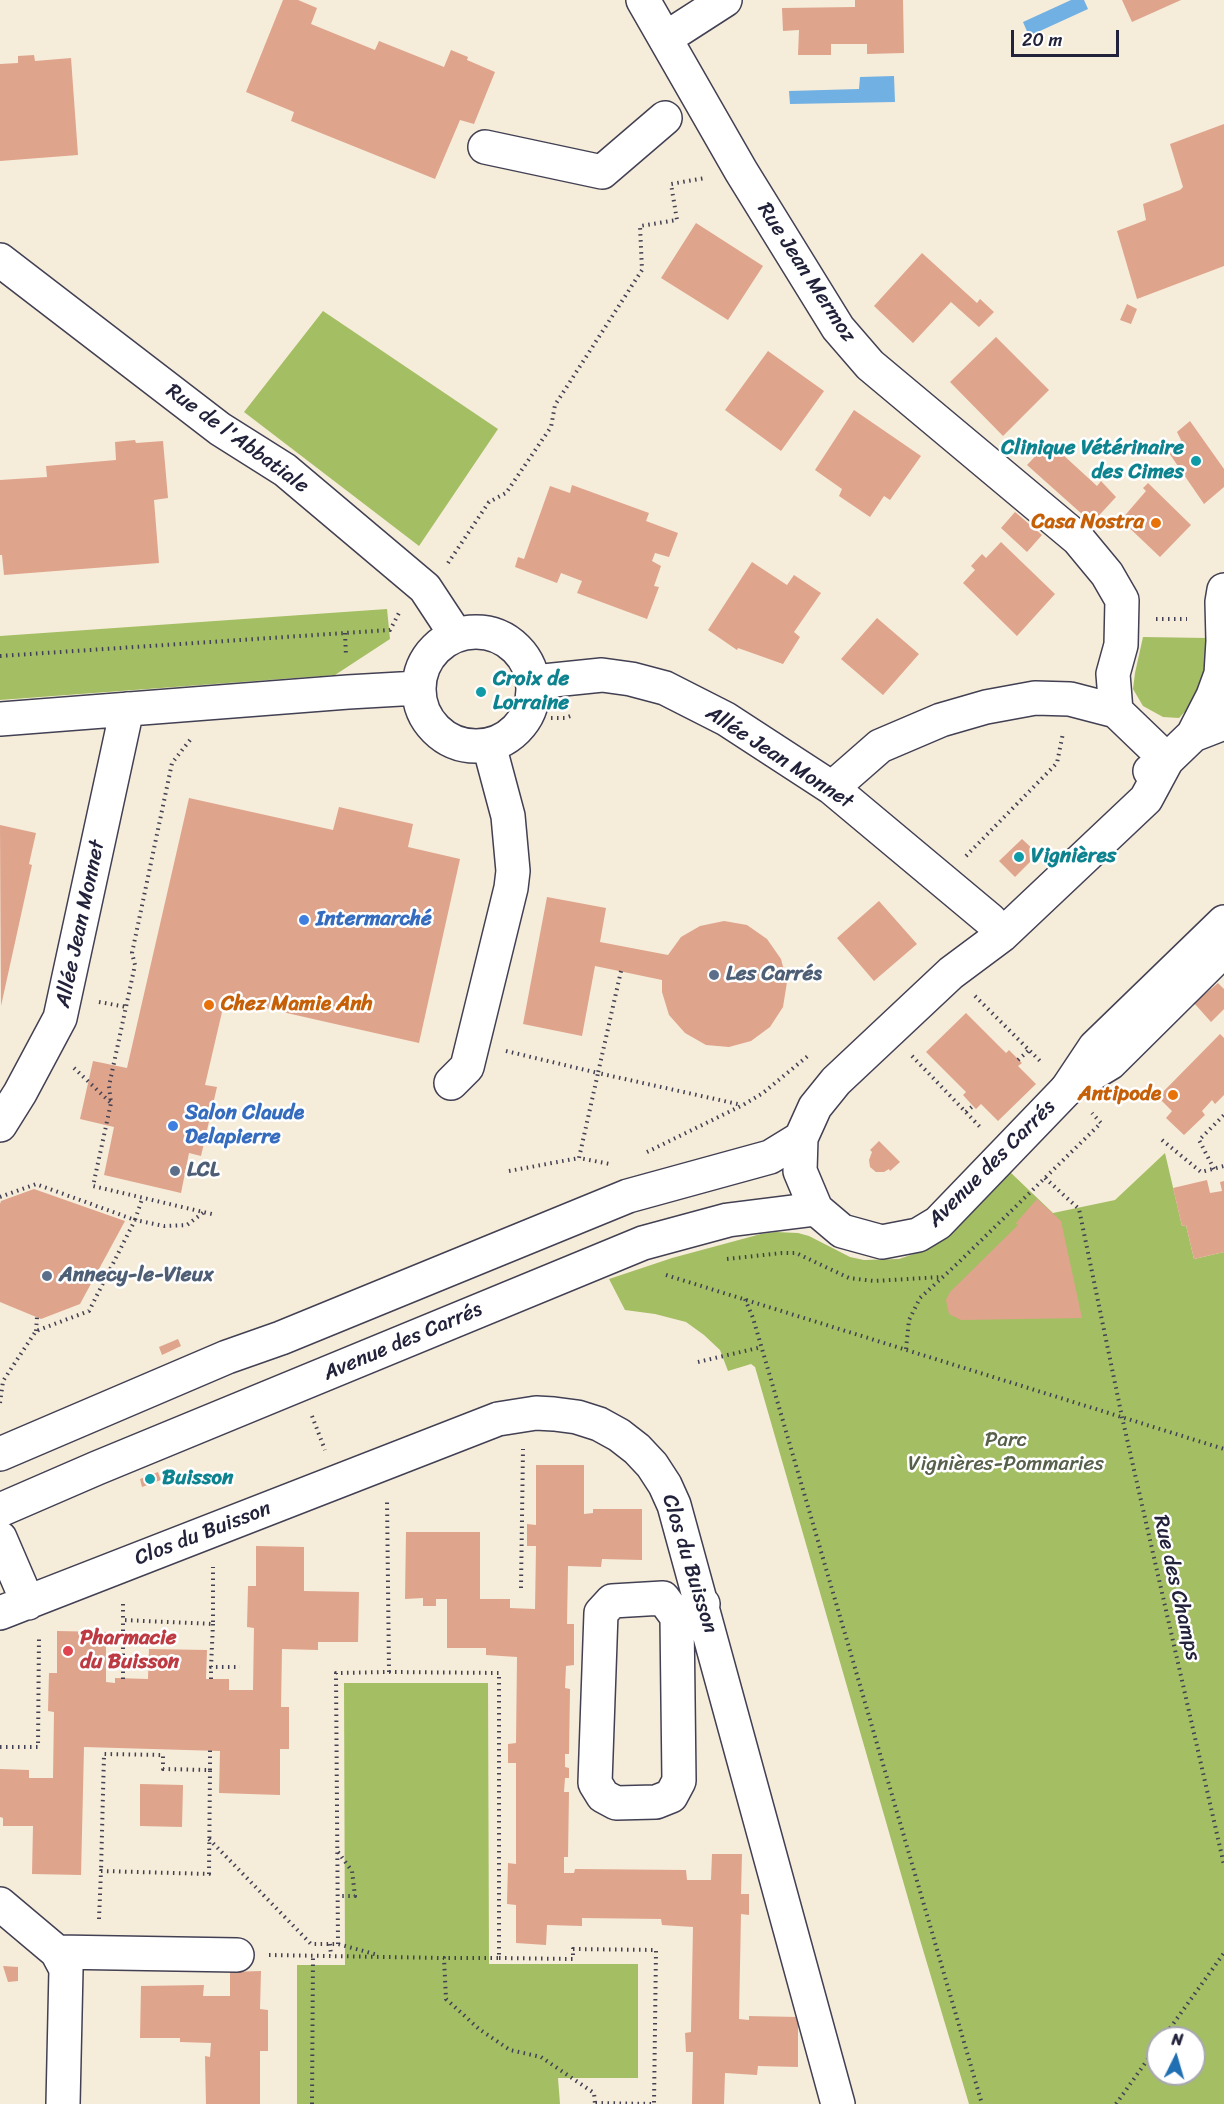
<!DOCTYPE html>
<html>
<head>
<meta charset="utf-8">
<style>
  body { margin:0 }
  #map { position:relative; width:1224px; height:2104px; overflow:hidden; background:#f6ecda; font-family:Sriracha,sans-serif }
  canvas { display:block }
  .north { position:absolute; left:1146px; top:2026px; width:60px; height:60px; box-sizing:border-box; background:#fff; border:2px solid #a7a7b1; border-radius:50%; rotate:5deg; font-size:16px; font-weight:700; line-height:24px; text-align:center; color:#22223b }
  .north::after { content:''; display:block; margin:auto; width:21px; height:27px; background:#1f6fb2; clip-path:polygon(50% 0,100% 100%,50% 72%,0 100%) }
  .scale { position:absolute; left:1011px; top:30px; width:108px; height:27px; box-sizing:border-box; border:3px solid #22223b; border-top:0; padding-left:8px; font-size:18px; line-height:21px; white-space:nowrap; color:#22223b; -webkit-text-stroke:4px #fff; paint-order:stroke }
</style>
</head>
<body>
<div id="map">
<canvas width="1224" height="2104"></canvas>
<div class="north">N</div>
<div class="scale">20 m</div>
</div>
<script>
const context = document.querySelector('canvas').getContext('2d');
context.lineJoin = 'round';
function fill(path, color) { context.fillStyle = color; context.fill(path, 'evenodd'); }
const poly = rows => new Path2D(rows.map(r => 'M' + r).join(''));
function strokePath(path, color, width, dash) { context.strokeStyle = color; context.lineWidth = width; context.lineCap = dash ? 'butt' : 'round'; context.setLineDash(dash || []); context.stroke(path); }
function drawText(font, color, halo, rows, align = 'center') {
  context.font = font + ' Sriracha,sans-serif'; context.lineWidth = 5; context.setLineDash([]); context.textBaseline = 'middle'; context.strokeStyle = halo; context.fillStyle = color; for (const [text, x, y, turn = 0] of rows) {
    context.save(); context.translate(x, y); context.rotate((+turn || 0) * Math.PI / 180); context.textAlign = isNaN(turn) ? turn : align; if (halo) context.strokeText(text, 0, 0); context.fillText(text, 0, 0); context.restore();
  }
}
fill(poly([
  [323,311,498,429,419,546,244,412],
  [387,609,390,639,335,675,0,700,0,636],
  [1143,637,1208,638,1208,670,1197,699,1179,718,1163,717,1143,706,1133,689,1135,673],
  [1165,1153,1182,1226,1186,1225,1194,1259,1224,1252,1224,2104,969,2104,918,1933,755,1367,751,1364,728,1371,720,1350,704,1335,686,1322,655,1314,625,1310,609,1279,672,1258,761,1234,776,1232,798,1233,809,1236,850,1257,864,1260,899,1259,931,1248,947,1236,1010,1172,1053,1213,1115,1200],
  [1158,2038,1194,2038,1194,2074,1158,2074],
  [344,1683,488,1683,489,1964,638,1964,638,2078,558,2078,560,2104,297,2104,297,1965,345,1965]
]), '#a4be64');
fill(poly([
  [1071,0,1084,0,1088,9,1029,36,1023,22],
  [894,76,895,102,790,104,789,91,859,89,860,77]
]), '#70b0e3');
fill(poly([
  [283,0,298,0,317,8,311,24,375,50,379,41,444,67,451,50,468,57,467,60,495,72,474,124,460,120,435,179,291,121,294,112,246,92],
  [855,0,903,0,904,53,867,54,867,44,831,44,831,55,798,55,799,30,783,31,782,8,855,7],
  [1122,0,1181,0,1132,22],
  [34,55,35,61,71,58,78,155,0,161,0,64,18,63,18,56],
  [1224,124,1224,266,1137,299,1117,231,1146,220,1143,204,1180,190,1183,187,1170,144],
  [696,223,763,266,728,320,661,278],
  [922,253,977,303,980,299,994,312,979,327,951,302,913,343,874,306],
  [1127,304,1137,309,1131,324,1120,320],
  [996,337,1049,390,1003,436,950,382],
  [768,351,824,391,781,451,725,410],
  [854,410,921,456,890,500,884,496,870,517,839,496,842,489,815,470],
  [1190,421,1224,469,1224,487,1204,504,1169,453,1183,444,1177,432],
  [135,440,136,443,163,441,168,498,154,500,159,563,4,575,2,555,0,555,0,480,47,477,46,466,116,460,115,442],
  [1049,442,1097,486,1101,481,1116,497,1092,523,1027,465],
  [1148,483,1191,525,1160,557,1121,520,1146,491,1143,488],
  [572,485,649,513,646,521,678,533,669,557,655,553,652,561,661,566,654,586,659,587,647,619,577,593,582,581,561,573,557,583,515,567,518,557,524,559,550,486,570,493],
  [1015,512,1042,535,1027,552,1001,528],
  [1001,542,1055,594,1017,636,963,583,975,570,971,566,982,554,986,558],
  [752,562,787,585,794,575,821,593,794,632,800,637,783,664,738,648,737,650,708,630],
  [877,618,919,654,883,695,841,659],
  [189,798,333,830,339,807,413,824,408,847,460,859,419,1043,225,999,205,1085,217,1087,201,1156,189,1153,181,1193,104,1175,114,1127,80,1119,93,1061,127,1068],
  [0,825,36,833,29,864,32,865,1,1006],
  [1022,839,1038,854,1015,877,999,861],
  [547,897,606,908,600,942,668,955,681,937,700,926,724,921,747,925,767,939,781,959,787,982,783,1007,770,1027,751,1041,729,1047,706,1045,685,1033,669,1015,662,992,662,980,595,966,582,1036,523,1024],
  [879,901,917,944,874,981,837,938],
  [1218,983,1224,989,1224,1009,1211,1022,1194,1003],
  [966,1013,1006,1053,1009,1050,1022,1063,1018,1066,1036,1084,998,1121,981,1104,976,1109,973,1106,963,1095,966,1092,926,1052],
  [1220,1034,1224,1038,1224,1095,1215,1104,1212,1100,1202,1111,1205,1115,1184,1135,1166,1118,1172,1111,1158,1097],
  [879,1141,900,1162,890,1171,889,1169,884,1172,876,1172,870,1167,869,1160,872,1152,870,1150],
  [1207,1180,1210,1193,1222,1191,1220,1182,1224,1181,1224,1252,1194,1259,1186,1225,1182,1226,1173,1188],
  [34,1189,125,1221,80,1304,41,1319,0,1302,0,1204,1,1201],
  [1037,1199,1061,1221,1082,1318,961,1320,949,1314,946,1300,950,1292,1018,1225,1016,1223],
  [178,1339,181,1346,162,1355,159,1347],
  [536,1465,584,1465,584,1514,593,1513,593,1509,642,1509,642,1560,602,1559,601,1567,568,1566,567,1624,574,1624,574,1665,566,1666,565,1688,570,1689,569,1754,565,1754,565,1767,569,1768,569,1778,565,1778,564,1792,569,1792,568,1857,564,1857,564,1873,574,1873,575,1869,686,1870,687,1880,711,1880,712,1854,742,1854,741,1894,749,1894,749,1915,741,1914,739,2019,749,2020,749,2016,798,2017,798,2067,758,2066,757,2075,725,2073,724,2104,692,2104,693,2052,686,2052,685,2033,691,2032,693,1927,662,1925,661,1919,582,1918,582,1926,547,1925,546,1945,516,1943,516,1905,507,1904,508,1863,516,1864,516,1763,508,1763,508,1744,516,1743,517,1657,486,1655,486,1648,447,1648,447,1599,436,1599,436,1606,423,1606,423,1598,405,1599,406,1532,480,1532,480,1599,510,1599,510,1608,535,1609,536,1546,527,1546,527,1524,536,1525],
  [158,1472,161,1480,142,1487,140,1479],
  [256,1546,304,1547,304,1591,359,1592,358,1642,318,1642,318,1650,282,1649,281,1707,289,1707,289,1749,280,1749,280,1795,219,1793,220,1751,84,1747,81,1875,32,1874,33,1826,3,1826,3,1818,0,1817,0,1769,29,1770,29,1778,53,1778,54,1712,48,1711,49,1673,57,1673,57,1631,106,1632,106,1682,115,1683,115,1678,148,1679,149,1649,207,1650,206,1679,229,1679,229,1690,253,1690,254,1628,247,1627,248,1586,256,1586],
  [140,1784,183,1785,182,1827,140,1826],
  [3,1966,18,1967,18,1981,8,1982],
  [261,1971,260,2009,268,2010,268,2051,260,2051,260,2104,206,2104,205,2056,210,2057,211,2043,180,2042,180,2038,140,2038,141,1986,204,1985,203,1996,230,1996,230,1972]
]), '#dfa48c');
const minor = poly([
  [643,0,741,171,838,328,870,365,1078,539,1107,574,1122,600,1121,645,1113,674,1116,711,1167,760],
  [666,38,725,0],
  [485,147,602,172,665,118],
  [0,260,220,429,285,470,425,588,456,635],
  '419 689a57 57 0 1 1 114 0a57 57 0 1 1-114 0Z',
  [534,682,602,675,631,679,665,688,726,719,832,788,990,920],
  [0,719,348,692,418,688],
  [832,788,880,746,941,720,986,707,1035,698,1070,699,1116,711],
  [451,1083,467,1067,511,888,513,871,508,816,489,745],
  [1067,1089,1095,1047,1224,922],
  [0,1125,20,1093,60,1018,127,709],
  [0,1538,28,1603],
  [0,1613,498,1419,536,1413,554,1414,577,1417,599,1424,619,1435,637,1449,652,1465,665,1485,674,1505,838,2104],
  [677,1617,663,1598,612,1601,601,1613,595,1783,603,1796,616,1803,656,1802,671,1796,679,1781,677,1617,703,1604],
  [0,1904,57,1952,66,1969,63,2104],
  [57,1952,237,1955]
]);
const major = poly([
  [1193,735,1213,696,1221,674,1223,641,1222,602,1224,590],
  [1167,760,1146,799,1002,935,951,973,836,1081,815,1107,801,1138,800,1171,816,1209,842,1231,882,1242,918,1235,938,1223,1067,1089,1110,1063,1224,950],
  [1150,771,1167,760,1193,735,1224,723],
  [0,1454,227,1357,281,1338,628,1196,770,1157,801,1138],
  [0,1510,97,1468,643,1243,728,1220,816,1209]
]);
strokePath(minor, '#424053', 36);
strokePath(major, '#424053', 36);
strokePath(poly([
  [448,563,489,502,506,493,551,427,555,405,642,270,640,226,677,220,671,184,705,178],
  [1156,619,1187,619],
  [345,633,346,656],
  [0,656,390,630,399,613],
  [551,718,565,718,573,715],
  [190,740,172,763,132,953,135,965,109,1086,111,1103,93,1186,216,1215],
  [966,856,1057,763,1063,733],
  [621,971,598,1073,742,1105],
  [975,996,1042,1063],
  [99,1002,127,1007],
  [506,1051,598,1073,579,1158,610,1164],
  [912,1056,982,1129],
  [1018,1060,1029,1050],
  [74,1068,110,1102],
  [966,1112,973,1106],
  [1162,1140,1201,1172,1224,1166],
  [647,1152,743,1105,763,1093,809,1055],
  [1214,1169,1199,1140,1224,1115],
  [509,1171,579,1158],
  [1045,1178,1079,1209,1122,1417,1224,1865],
  [0,1197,36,1184,135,1220,142,1199],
  [727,1259,782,1253,796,1253,849,1278,874,1281,941,1277],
  [666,1275,1224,1449],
  [745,1299,753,1318,982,2104],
  [36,1331,37,1317],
  [906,1349,909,1320,920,1298,958,1263,1101,1123,1092,1113],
  [698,1362,762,1347],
  [0,1403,3,1381,36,1331,89,1311,135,1220,164,1226,187,1225,204,1212],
  [312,1416,325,1450],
  [521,1588,523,1449],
  [123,1604,123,1620,213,1624,213,1567],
  [213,1624,211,1667,240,1667],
  [389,1672,499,1673,499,1958,444,1958],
  [123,1679,123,1620],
  [211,1679,211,1667],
  [0,1747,38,1747,39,1635],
  [210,1770,210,1750],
  [209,1839,311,1944,338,1944,378,1955],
  [338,1852,352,1871,355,1896,338,1896],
  [99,1919,101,1871,209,1874,210,1770,163,1769,163,1755,104,1754,101,1871],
  [330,1944,331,1956],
  [338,1944,336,1673,389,1672,387,1498],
  [269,1955,444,1958,446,1999,479,2029,510,2050,541,2057,594,2093,595,2104],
  [499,1958,573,1959,573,1949,656,1950,654,2104,595,2103],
  [1163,2038,1224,1953],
  [312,2104,313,1956],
  [1116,2104,1158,2045]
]), '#424053', 4, [1.5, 4.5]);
strokePath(minor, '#fff', 33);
strokePath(major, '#fff', 33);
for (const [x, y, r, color] of [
  [1196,461,6,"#0f9aa8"],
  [1156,523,6,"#e8710a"],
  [481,692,6,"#0f9aa8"],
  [1019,857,6,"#0f9aa8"],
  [304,920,6,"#3f7fe0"],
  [714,975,6,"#5c6f8a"],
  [209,1005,6,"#e8710a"],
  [1173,1095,6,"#e8710a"],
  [173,1126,6,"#3f7fe0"],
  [175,1171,6,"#5c6f8a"],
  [47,1276,6,"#5c6f8a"],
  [150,1479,6,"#0f9aa8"],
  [68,1651,6,"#e0444e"]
]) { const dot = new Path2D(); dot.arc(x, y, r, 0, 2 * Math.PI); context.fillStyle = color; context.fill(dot); strokePath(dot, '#fff', 2); }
drawText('21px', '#22223b', '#fff', [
  ["Rue Jean Mermoz",806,273,57],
  ["Rue de l'Abbatiale",237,439,36],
  ["Allée Jean Monnet",779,758,33],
  ["Allée Jean Monnet",81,924,-78],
  ["Avenue des Carrés",992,1164,-45],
  ["Avenue des Carrés",403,1342,-23],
  ["Clos du Buisson",203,1534,-21],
  ["Clos du Buisson",689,1564,73],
  ["Rue des Champs",1176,1588,77]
]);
drawText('bold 21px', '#0d838f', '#fff', [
  ["Clinique Vétérinaire",1184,449,"right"],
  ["des Cimes",1184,473,"right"],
  ["Croix de",493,680],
  ["Lorraine",493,704],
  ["Vignières",1031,857],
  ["Buisson",162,1479]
], 'left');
drawText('bold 21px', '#c56008', '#fff', [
  ["Casa Nostra",1144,523],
  ["Chez Mamie Anh",221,1005,"left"],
  ["Antipode",1161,1095]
], 'right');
drawText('bold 21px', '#366cbe', '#fff', [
  ["Intermarché",316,920],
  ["Salon Claude",185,1114],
  ["Delapierre",185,1138]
], 'left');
drawText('bold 21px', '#4e5e75', '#fff', [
  ["Les Carrés",726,975],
  ["LCL",187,1171],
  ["Annecy-le-Vieux",59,1276]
], 'left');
drawText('21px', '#56604b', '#fff', [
  ["Parc",1006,1441],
  ["Vignières-Pommaries",1006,1465]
]);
drawText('bold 21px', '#be3a42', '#fff', [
  ["Pharmacie",80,1639],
  ["du Buisson",80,1663]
], 'left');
</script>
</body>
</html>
